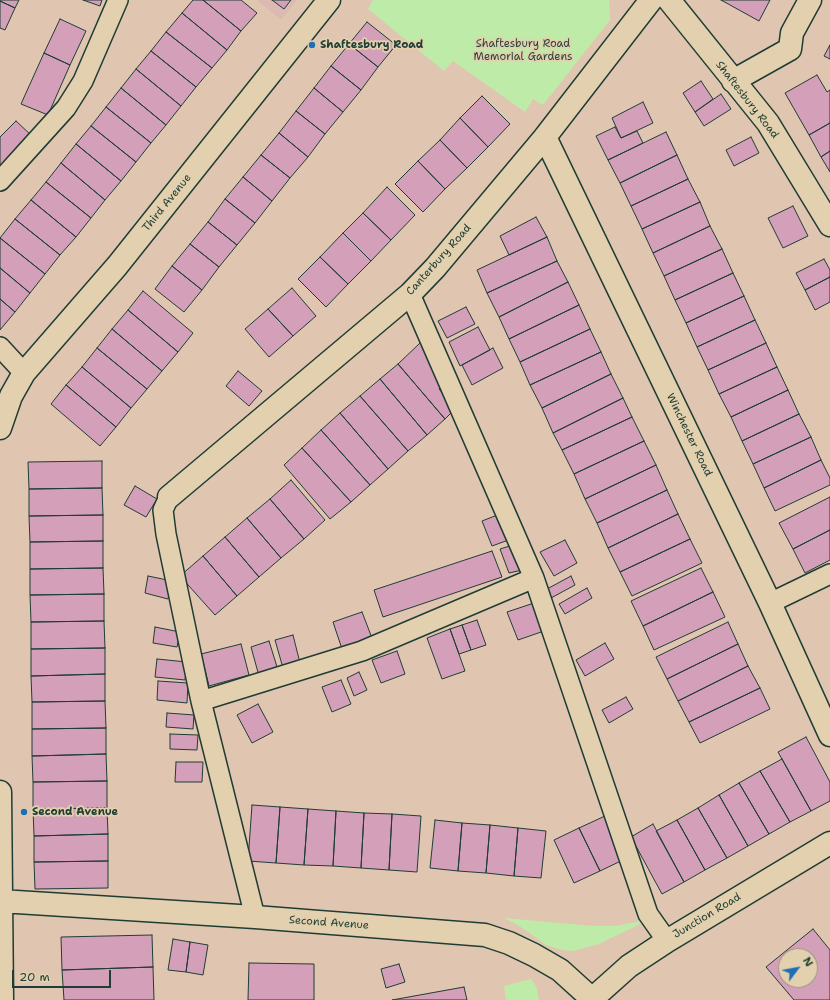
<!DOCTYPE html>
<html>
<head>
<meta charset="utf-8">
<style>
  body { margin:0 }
  #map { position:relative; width:830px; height:1000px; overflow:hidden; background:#e0c6b0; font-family:"Shantell Sans",sans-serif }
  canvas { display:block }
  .north { position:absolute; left:778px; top:948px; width:40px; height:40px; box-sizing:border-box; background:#e3d0ae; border:1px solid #95957d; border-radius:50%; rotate:58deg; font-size:11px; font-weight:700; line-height:16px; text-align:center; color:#1f3d34 }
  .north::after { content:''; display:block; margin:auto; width:14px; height:18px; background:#1f6fb2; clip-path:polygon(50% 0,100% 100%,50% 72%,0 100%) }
  .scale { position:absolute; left:12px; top:970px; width:99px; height:18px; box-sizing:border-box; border:2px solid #1f3d34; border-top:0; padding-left:5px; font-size:12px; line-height:14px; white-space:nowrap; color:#1f3d34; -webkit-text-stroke:3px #e3d0ae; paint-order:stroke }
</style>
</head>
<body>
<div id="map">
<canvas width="830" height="1000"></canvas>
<div class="north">N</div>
<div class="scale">20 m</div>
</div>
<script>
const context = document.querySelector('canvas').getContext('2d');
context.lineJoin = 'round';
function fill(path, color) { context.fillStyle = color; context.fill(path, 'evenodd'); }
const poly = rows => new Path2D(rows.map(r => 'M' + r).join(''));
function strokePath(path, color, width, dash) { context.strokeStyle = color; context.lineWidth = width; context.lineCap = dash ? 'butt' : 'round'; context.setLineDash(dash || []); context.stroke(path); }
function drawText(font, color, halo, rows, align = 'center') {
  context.font = font + ' "Shantell Sans",sans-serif'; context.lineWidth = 3.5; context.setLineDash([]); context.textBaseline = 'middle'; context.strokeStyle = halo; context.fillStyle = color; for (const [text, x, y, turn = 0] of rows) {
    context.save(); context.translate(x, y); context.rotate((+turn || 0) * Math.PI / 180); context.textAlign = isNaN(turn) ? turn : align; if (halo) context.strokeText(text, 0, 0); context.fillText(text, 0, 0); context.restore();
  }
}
fill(poly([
  [257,0,297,0,281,20]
]), '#dcbab2');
fill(poly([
  [373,0,609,0,610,20,543,105,533,99,525,112,453,61,444,71,368,9],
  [504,918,593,926,615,926,642,921,640,924,599,944,573,951,562,950,546,945,521,927],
  [531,979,537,988,539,1000,506,1000,504,986]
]), '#bfeba8');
const building = poly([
  [0,0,19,0,15,8,0,1,0,0],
  [83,0,102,0,100,6,83,0],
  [193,0,203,0,241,31,227,50,182,13,193,0],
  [203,0,241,0,257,13,241,31,203,0],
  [272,0,291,0,284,9,272,0],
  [721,0,770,0,759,21,721,0],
  [0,1,15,8,5,30,0,28,0,1],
  [182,13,227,50,212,68,166,32,182,13],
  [60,19,86,31,70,65,44,53,60,19],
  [367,22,396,45,378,67,349,44,367,22],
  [166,32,212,68,196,87,151,51,166,32],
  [349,44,378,67,361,90,331,66,349,44],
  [830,45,830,59,824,56,830,45],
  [151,51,196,87,181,106,136,69,151,51],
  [44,53,70,65,48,115,21,104,44,53],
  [331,66,361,90,343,112,314,88,331,66],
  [136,69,181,106,166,125,121,88,136,69],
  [817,75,827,92,830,90,830,123,809,135,785,93,817,75],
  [701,81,713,99,695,112,683,93,701,81],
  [121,88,166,125,151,143,106,107,121,88],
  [314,88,343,112,325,134,296,111,314,88],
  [721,94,731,109,704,126,695,112,721,94],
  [482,96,510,124,488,147,460,118,482,96],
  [643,102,653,123,621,138,612,118,643,102],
  [106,107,151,143,136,162,91,126,106,107],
  [296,111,325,134,308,157,279,133,296,111],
  [460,118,488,147,467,168,440,140,460,118],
  [16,121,32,136,0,169,0,137,16,121],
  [830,123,830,151,821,157,809,135,830,123],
  [91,126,136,162,121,181,76,144,91,126],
  [615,127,621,138,637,131,643,143,608,160,596,136,615,127],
  [666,132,677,155,620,183,608,160,666,132],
  [279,133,308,157,290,178,261,155,279,133],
  [751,137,759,153,734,166,726,150,751,137],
  [440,140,467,168,445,189,418,161,440,140],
  [76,144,121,181,105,200,61,163,76,144],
  [830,151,830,172,821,157,830,151],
  [261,155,290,178,272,201,243,177,261,155],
  [677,155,688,179,631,206,620,183,677,155],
  [418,161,445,189,423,212,395,184,418,161],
  [61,163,105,200,91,218,46,182,61,163],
  [243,177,272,201,255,223,225,199,243,177],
  [688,179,700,202,642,229,631,206,688,179],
  [46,182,91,218,76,237,31,200,46,182],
  [387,187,415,215,391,240,363,213,387,187],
  [225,199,255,223,237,245,208,222,225,199],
  [31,200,76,237,60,255,15,219,31,200],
  [700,202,710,226,653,253,642,229,700,202],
  [793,206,808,236,783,248,768,218,793,206],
  [363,213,391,240,371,261,343,233,363,213],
  [536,217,547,237,509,255,500,236,536,217],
  [15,219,60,255,45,274,0,238,15,219],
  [208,222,237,245,219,267,190,244,208,222],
  [710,226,722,249,664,276,653,253,710,226],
  [343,233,371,261,348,284,320,257,343,233],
  [547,237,557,261,487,293,477,270,547,237],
  [0,238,45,274,30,293,0,268,0,238],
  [190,244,219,267,202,290,172,266,190,244],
  [722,249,733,273,675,300,664,276,722,249],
  [320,257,348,284,326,307,298,279,320,257],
  [824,259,830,270,830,277,805,290,796,273,824,259],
  [557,261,568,282,499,317,487,293,557,261],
  [172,266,202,290,184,312,155,289,172,266],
  [0,268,30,293,15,312,0,299,0,268],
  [733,273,744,296,686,323,675,300,733,273],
  [830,277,830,302,815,310,805,290,830,277],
  [568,282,579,305,509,339,499,317,568,282],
  [292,288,316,316,293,336,268,309,292,288],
  [143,291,193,333,178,352,128,310,143,291],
  [744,296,755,320,697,347,686,323,744,296],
  [0,299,15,312,0,330,0,299],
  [579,305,590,329,520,362,509,339,579,305],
  [466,307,475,324,447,338,438,321,466,307],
  [268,309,293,336,269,357,245,329,268,309],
  [128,310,178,352,162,371,112,329,128,310],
  [755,320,766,343,708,370,697,347,755,320],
  [478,327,490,350,460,366,449,342,478,327],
  [112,329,162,371,147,389,97,348,112,329],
  [590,329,601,352,530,385,520,362,590,329],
  [420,343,449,379,439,389,456,408,445,419,398,364,420,343],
  [766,343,777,367,719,394,708,370,766,343],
  [97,348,147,389,131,408,82,367,97,348],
  [493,348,503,368,472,385,462,365,493,348],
  [601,352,611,374,542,408,530,385,601,352],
  [398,364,445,419,427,435,380,379,398,364],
  [82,367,131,408,116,427,66,385,82,367],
  [777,367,788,390,731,417,719,394,777,367],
  [238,371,262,391,249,406,226,386,238,371],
  [611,374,623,398,553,433,542,408,611,374],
  [380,379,427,435,408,451,360,396,380,379],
  [66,385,116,427,100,446,51,404,66,385],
  [788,390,799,414,742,441,731,417,788,390],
  [360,396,408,451,388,469,340,413,360,396],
  [623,398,632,417,562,450,553,433,623,398],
  [340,413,388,469,370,485,321,430,340,413],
  [799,414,811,437,753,464,742,441,799,414],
  [632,417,644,441,574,474,562,450,632,417],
  [321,430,370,485,351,502,302,448,321,430],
  [811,437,821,460,764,488,753,464,811,437],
  [644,441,656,465,585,499,574,474,644,441],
  [302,448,351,502,330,519,284,465,302,448],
  [821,460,830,478,830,485,775,511,764,488,821,460],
  [102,461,102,488,29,489,28,462,102,461],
  [656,465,667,490,597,523,585,499,656,465],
  [291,480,325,520,304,539,270,499,291,480],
  [135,486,157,499,146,517,124,505,135,486],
  [102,488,103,515,29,516,29,489,102,488],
  [667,490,678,514,608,548,597,523,667,490],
  [830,497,830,530,793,549,779,523,830,497],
  [270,499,304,539,281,558,247,518,270,499],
  [505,512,514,538,492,546,482,521,505,512],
  [678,514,690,539,620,572,608,548,678,514],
  [103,515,103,541,30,542,29,516,103,515],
  [247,518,281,558,259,577,225,537,247,518],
  [830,530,830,560,805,573,793,549,830,530],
  [225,537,259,577,237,596,203,556,225,537],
  [690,539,702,563,632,596,620,572,690,539],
  [565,540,577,563,554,576,540,552,565,540],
  [103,541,103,568,30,569,30,542,103,541],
  [513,545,522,570,509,573,500,549,513,545],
  [492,551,502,577,383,617,374,590,492,551],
  [203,556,237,596,215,615,180,576,203,556],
  [103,568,104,594,30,595,30,569,103,568],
  [701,568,713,592,643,626,631,601,701,568],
  [148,576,172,581,168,599,145,593,148,576],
  [571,576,575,585,551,598,547,589,571,576],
  [587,588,592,598,565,614,559,604,587,588],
  [713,592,725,617,654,650,643,626,713,592],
  [104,594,104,621,31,622,30,595,104,594],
  [534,603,544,631,518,640,507,612,534,603],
  [362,612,372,638,342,649,333,622,362,612],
  [477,620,486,645,471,650,462,625,477,620],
  [104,621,105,648,31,649,31,622,104,621],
  [728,622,738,644,667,679,656,657,728,622],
  [462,625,471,650,459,654,450,629,462,625],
  [155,627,180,632,177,647,153,643,155,627],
  [450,629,465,671,442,679,427,638,450,629],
  [293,635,300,663,283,668,275,640,293,635],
  [269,641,278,670,259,676,251,647,269,641],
  [605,643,614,659,585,676,576,660,605,643],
  [241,644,249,675,209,686,201,654,241,644],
  [738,644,748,666,678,701,667,679,738,644],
  [105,648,105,674,31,676,31,649,105,648],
  [397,651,405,674,381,683,372,660,397,651],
  [157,659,187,662,185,680,155,677,157,659],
  [748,666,760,688,689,722,678,701,748,666],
  [359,672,367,690,354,696,347,678,359,672],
  [105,674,105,701,32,702,31,676,105,674],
  [341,680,351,704,332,712,322,687,341,680],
  [158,681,188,683,187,703,157,700,158,681],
  [760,688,770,709,700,743,689,722,760,688],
  [626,697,633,709,609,723,602,710,626,697],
  [105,701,106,728,32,729,32,702,105,701],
  [258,704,273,732,252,743,237,715,258,704],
  [167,713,194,715,193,729,166,727,167,713],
  [106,728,106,754,32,756,32,729,106,728],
  [170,734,198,735,197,750,170,749,170,734],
  [806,737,830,782,830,801,811,811,778,752,806,737],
  [106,754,107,781,33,782,32,756,106,754],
  [782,759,811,811,790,822,760,771,782,759],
  [176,762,203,762,202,782,175,782,176,762],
  [760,771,790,822,769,834,739,783,760,771],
  [107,781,107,808,33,809,33,782,107,781],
  [739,783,769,834,748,846,719,795,739,783],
  [719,795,748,846,727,858,698,808,719,795],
  [252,805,280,807,276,863,248,861,252,805],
  [280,807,308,809,304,865,276,863,280,807],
  [107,808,108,834,34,836,33,809,107,808],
  [698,808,727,858,705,870,677,820,698,808],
  [308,809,336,811,333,866,304,865,308,809],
  [336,811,364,813,361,868,333,866,336,811],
  [364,813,392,814,389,870,361,868,364,813],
  [392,814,421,816,417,872,389,870,392,814],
  [605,816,625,859,600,871,579,828,605,816],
  [435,820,462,823,458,871,430,868,435,820],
  [677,820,705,870,684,882,656,831,677,820],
  [462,823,490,825,486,873,458,871,462,823],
  [653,824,684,882,662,894,631,837,653,824],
  [490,825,518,828,514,876,486,873,490,825],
  [518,828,546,831,541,878,514,876,518,828],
  [579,828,600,871,574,883,554,840,579,828],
  [108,834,108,861,34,862,34,836,108,834],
  [108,861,108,888,35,889,34,862,108,861],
  [813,929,830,950,830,1000,794,1000,766,967,813,929],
  [786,956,810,956,810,980,786,980,786,956],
  [152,935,153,967,62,970,61,937,152,935],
  [173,939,190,942,186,972,168,970,173,939],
  [190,942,208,945,203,975,186,972,190,942],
  [249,963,314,964,314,1000,248,1000,249,963],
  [399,964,405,982,386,988,381,969,399,964],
  [153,967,154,1000,64,1000,62,970,153,967],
  [464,987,467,1000,392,1000,464,987]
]);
fill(building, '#d49fb8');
strokePath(building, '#1f3d34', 1);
const service = poly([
  [0,181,66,108,83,81,118,0],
  [410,294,534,578,648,914,667,941],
  [0,347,24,373],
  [169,497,163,510,166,534,201,701,255,917],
  [770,603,830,574],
  [201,701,362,651,534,578]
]);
const minor = poly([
  [669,0,768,123,830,225],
  [733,81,790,49,792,33,810,0],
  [545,137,770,603,830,735],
  [0,428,11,396,24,373,117,266,329,0],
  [169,497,410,294,435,268,545,137,651,0],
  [0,792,2,1000],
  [0,901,255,917,485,935,509,943,534,955,560,970,592,999]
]);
const secondary = poly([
  [591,1000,629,966,667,941,830,843]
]);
strokePath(service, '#1f3d34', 22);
strokePath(minor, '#1f3d34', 25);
strokePath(secondary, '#1f3d34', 25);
strokePath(service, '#e3d0ae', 19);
strokePath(minor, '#e3d0ae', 22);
strokePath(secondary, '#e3d0ae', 22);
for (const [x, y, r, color] of [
  [312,45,4,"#1f6fb2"],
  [24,812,4,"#1f6fb2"]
]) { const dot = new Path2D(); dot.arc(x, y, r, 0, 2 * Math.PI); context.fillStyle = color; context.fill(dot); strokePath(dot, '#e3d0ae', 1.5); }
drawText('11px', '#27463a', '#e3d0ae', [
  ["Shaftesbury Road",523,44],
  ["Memorial Gardens",523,57]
]);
drawText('bold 11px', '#1f3d34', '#e3d0ae', [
  ["Shaftesbury Road",320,45],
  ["Second Avenue",32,812]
], 'left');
drawText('11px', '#1f3d34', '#e3d0ae', [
  ["Shaftesbury Road",747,100,52],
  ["Third Avenue",167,203,-51],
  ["Canterbury Road",439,260,-48],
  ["Winchester Road",689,435,64],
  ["Junction Road",707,916,-31],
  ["Second Avenue",329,923,4]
]);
</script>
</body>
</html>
